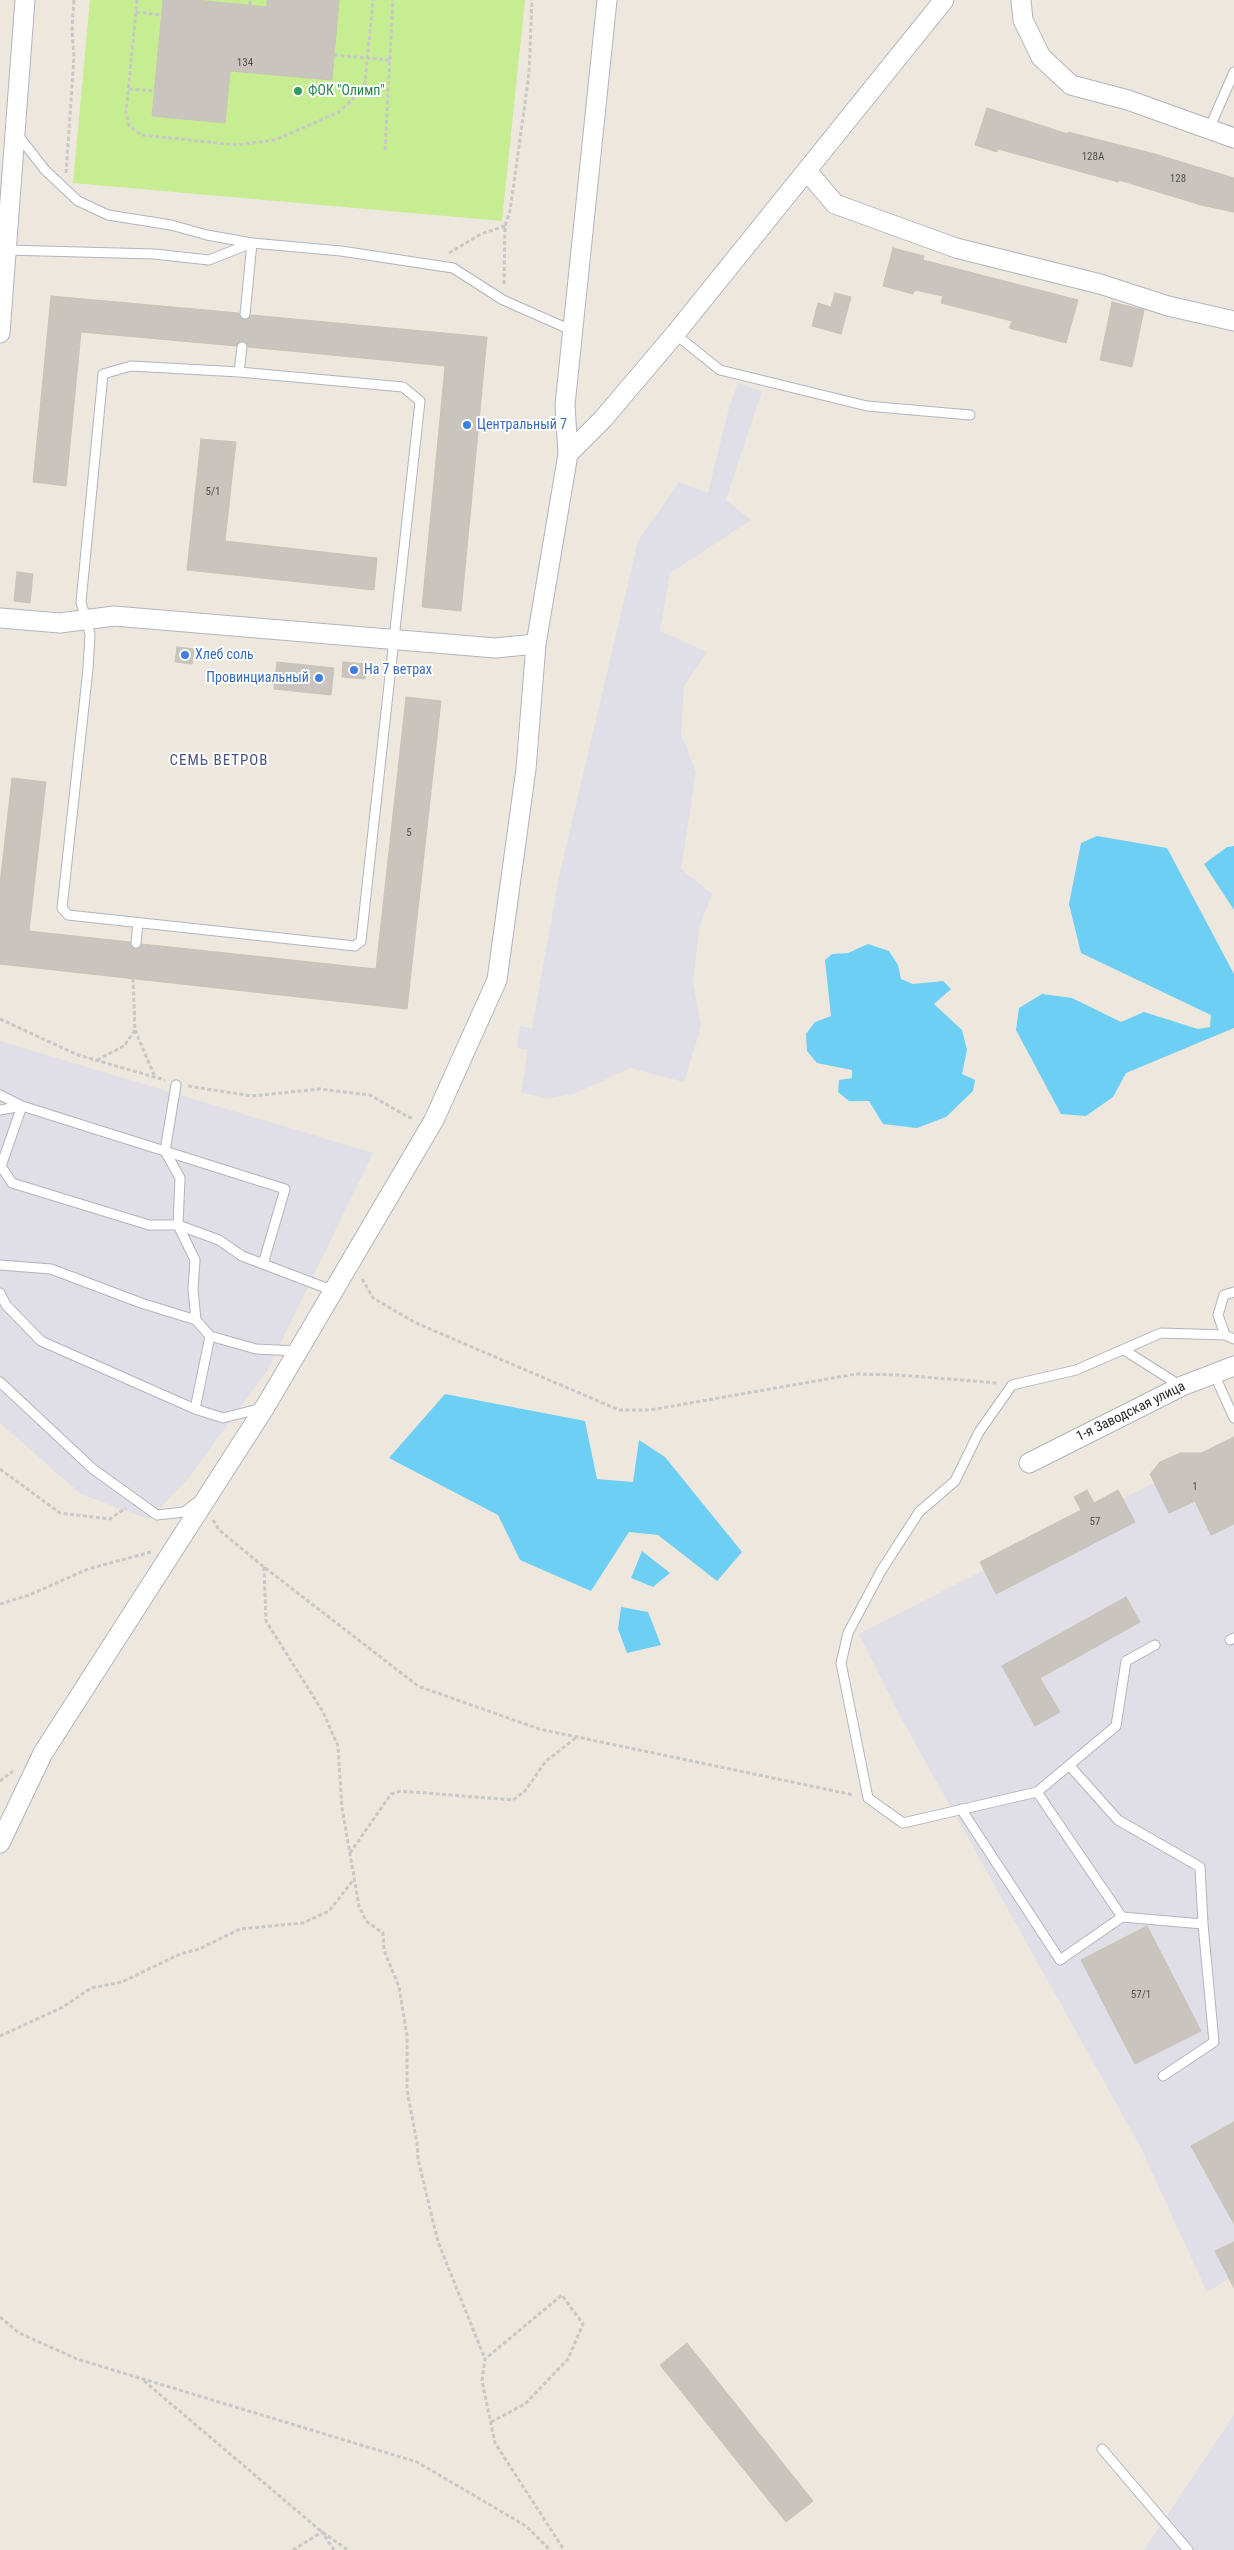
<!DOCTYPE html>
<html>
<head>
<meta charset="utf-8">
<style>
  body { margin:0 }
  canvas { display:block; background:#eee7dd }
</style>
</head>
<body>
<canvas width="1234" height="2550"></canvas>
<script>
const context = document.querySelector('canvas').getContext('2d');
context.lineJoin = 'round';
function fill(path, color) { context.fillStyle = color; context.fill(path, 'evenodd'); }
const poly = rows => new Path2D(rows.map(r => 'M' + r).join(''));
function strokePath(path, color, width, dash) { context.strokeStyle = color; context.lineWidth = width; context.lineCap = dash ? 'butt' : 'round'; context.setLineDash(dash || []); context.stroke(path); }
function drawText(font, color, halo, rows, align = 'center') {
  context.font = font + ' "Roboto Condensed",sans-serif'; context.lineWidth = 4; context.setLineDash([]); context.textBaseline = 'middle'; context.strokeStyle = halo; context.fillStyle = color; for (const [text, x, y, turn = 0] of rows) {
    context.save(); context.translate(x, y); context.rotate((+turn || 0) * Math.PI / 180); context.textAlign = isNaN(turn) ? turn : align; if (halo) context.strokeText(text, 0, 0); context.fillText(text, 0, 0); context.restore();
  }
}
fill(poly([
  [738,383,762,391,726,500,751,520,670,573,660,631,707,652,684,686,681,734,696,772,681,869,712,894,699,928,693,981,701,1027,684,1082,630,1068,574,1094,548,1098,521,1093,528,1050,517,1048,520,1026,532,1028,559,877,638,541,679,482,708,493,729,408],
  [0,1041,373,1153,267,1371,187,1480,149,1519,81,1494,0,1423],
  [1234,1442,1234,2276,1207,2292,1140,2146,900,1716,859,1634],
  [1234,2415,1234,2550,1144,2550]
]), '#e0dee6');
fill(poly([
  [90,0,525,0,502,221,73,183]
]), '#c7ed93');
fill(poly([
  [1097,836,1167,848,1234,974,1234,1028,1126,1073,1113,1097,1086,1116,1061,1114,1016,1030,1019,1008,1042,994,1072,998,1121,1022,1144,1012,1198,1029,1210,1027,1211,1015,1081,953,1069,904,1081,843],
  [1234,846,1234,910,1204,864,1227,847],
  [868,944,889,951,898,965,901,979,913,984,943,981,951,989,934,1004,962,1030,967,1050,962,1074,975,1080,973,1091,946,1117,917,1128,883,1124,869,1101,849,1101,838,1092,839,1080,852,1078,852,1070,817,1063,807,1051,806,1034,815,1022,831,1016,825,960,832,954,848,953],
  [445,1394,585,1421,597,1479,633,1482,639,1440,665,1457,742,1552,717,1581,658,1535,629,1532,591,1591,520,1560,498,1515,389,1458],
  [642,1551,670,1573,653,1587,631,1578],
  [621,1607,648,1612,661,1645,627,1653,618,1629]
]), '#6dcff3');
const building = poly([
  [163,0,196,0,267,7,267,0,339,0,332,80,230,71,225,123,152,116,163,0],
  [987,108,1068,134,1068,132,1155,154,1234,178,1234,212,1201,205,1119,180,1118,182,998,149,997,152,975,145,987,108],
  [893,248,924,256,923,260,1078,300,1066,343,1009,328,1012,321,941,303,943,296,915,290,913,294,883,286,893,248],
  [835,293,851,297,841,334,812,326,818,303,831,307,835,293],
  [51,296,239,313,244,320,248,319,251,315,487,337,461,611,422,607,445,366,248,347,246,342,242,341,236,346,81,332,66,486,33,482,51,296],
  [1112,302,1144,310,1132,367,1100,360,1112,302],
  [201,439,236,442,225,541,377,558,374,590,187,570,201,439],
  [17,572,33,574,30,603,14,601,17,572],
  [177,647,194,649,192,664,175,662,177,647],
  [277,662,334,668,331,695,274,689,277,662],
  [343,662,367,664,365,679,342,677,343,662],
  [406,697,441,701,407,1009,0,964,0,884,12,778,46,782,29,931,130,942,135,949,139,948,142,944,376,969,406,697],
  [1234,1437,1234,1524,1211,1535,1195,1501,1169,1513,1150,1474,1160,1462,1180,1453,1201,1453,1234,1437],
  [1087,1490,1094,1503,1118,1490,1135,1522,996,1594,980,1562,1081,1510,1074,1497,1087,1490],
  [1126,1597,1140,1622,1040,1678,1060,1712,1035,1726,1002,1666,1126,1597],
  [1147,1926,1201,2031,1135,2064,1081,1960,1147,1926],
  [1234,2122,1234,2224,1191,2146,1234,2122],
  [1234,2242,1234,2288,1215,2251,1234,2242],
  [687,2343,813,2501,786,2522,660,2365,687,2343]
]);
fill(building, '#c9c4bd');
strokePath(building, '#c9c3b7', 1);
const service = poly([
  [1209,129,1234,72],
  [17,134,45,170,78,201,108,215,171,225,207,235,252,243,245,314],
  [6,250,154,254,209,260,252,243,341,251,453,268,503,300,571,330],
  [675,334,720,370,867,406,970,415],
  [131,366,239,372,403,387,420,401,361,941,355,946,68,915,62,908,88,669,90,634,81,602,103,374,131,366],
  [239,372,242,347],
  [136,943,138,923],
  [176,1085,165,1151,180,1178,178,1225,195,1260,193,1289,196,1320],
  [0,1095,22,1106,285,1189,263,1264],
  [0,1110,22,1106,1,1166,12,1183,149,1225,178,1225,219,1240,242,1256,334,1291],
  [0,1265,51,1269,141,1303,196,1320,210,1336,256,1349,298,1351],
  [0,1293,6,1305,41,1341,195,1409,223,1418,262,1408],
  [1225,1335,1218,1315,1224,1295,1234,1292],
  [1124,1350,1181,1386],
  [1214,1374,1234,1418],
  [0,1382,93,1469,157,1515,184,1512,197,1502],
  [195,1409,210,1336],
  [1230,1640,1234,1638],
  [1069,1765,1118,1820,1200,1867,1203,1924,1214,2042,1163,2076],
  [1037,1792,1116,1726,1126,1661,1155,1645],
  [961,1809,1060,1960,1122,1917],
  [1203,1924,1122,1917,1037,1792,903,1823,868,1798,841,1663,848,1633,881,1571,919,1512,955,1481,979,1432,1012,1385,1076,1370,1161,1333,1225,1335,1234,1339],
  [1102,2449,1188,2550]
]);
const minor = poly([
  [1021,0,1023,20,1041,57,1071,85,1128,100,1234,138],
  [807,171,835,204,956,248,1100,284,1168,306,1234,321],
  [0,333,25,0],
  [568,454,603,419,675,334,944,0],
  [0,618,60,623,114,616,495,648,536,644],
  [1029,1463,1182,1386,1234,1366],
  [0,1843,43,1753,265,1407,434,1120,497,980,526,769,536,644,568,454,565,405,607,0]
]);
strokePath(service, '#b1b4bf', 11);
strokePath(minor, '#b1b4bf', 21);
strokePath(poly([
  [137,0,126,113,129,126,142,135,237,145,275,140,339,112,357,95,365,83,373,0],
  [250,5,250,0],
  [136,12,162,15],
  [334,55,389,60],
  [129,89,154,91],
  [385,150,393,0],
  [66,173,74,57,72,30,74,0],
  [449,253,481,234,505,226],
  [504,284,505,226,510,211,529,74,532,0],
  [0,1019,78,1055,165,1080],
  [135,1030,154,1075],
  [97,1060,124,1046,135,1030,133,979],
  [188,1086,252,1096,320,1089,370,1095,408,1117,414,1118],
  [362,1279,373,1298,416,1323,619,1410,650,1410,856,1374,899,1375,997,1383],
  [0,1469,60,1513,110,1519,126,1508],
  [213,1520,219,1530,264,1567,418,1686,539,1729,854,1795],
  [264,1567,266,1621,323,1712,338,1746,342,1808,359,1906,366,1921,383,1933,384,1950,399,1987,407,2036,407,2090,417,2143,418,2159,438,2242,485,2359],
  [0,1604,29,1595,88,1569,151,1552],
  [0,1781,13,1771],
  [350,1853,391,1794,401,1791,513,1800,525,1791,546,1761,577,1737],
  [0,2036,63,2007,91,1988,122,1982,180,1954,199,1949,240,1929,303,1923,329,1911,354,1879],
  [0,2317,19,2333,77,2359,417,2462,526,2526,550,2550],
  [144,2381,322,2532,348,2550],
  [491,2422,525,2404,568,2359,583,2324,562,2295,485,2359,482,2381,495,2443,564,2550],
  [293,2550,322,2532,334,2550]
]), '#c8c8c8', 3, [4, 2.5]);
strokePath(service, '#fff', 9);
strokePath(minor, '#fff', 19);
for (const [x, y, r, color] of [
  [298,91,5,"#2e9e5b"],
  [467,425,5,"#3f7fe0"],
  [185,655,5,"#3f7fe0"],
  [354,670,5,"#3f7fe0"],
  [319,678,5,"#3f7fe0"]
]) { const dot = new Path2D(); dot.arc(x, y, r, 0, 2 * Math.PI); context.fillStyle = color; context.fill(dot); strokePath(dot, '#fff', 2); }
drawText('11px', '#525150', null, [
  ["134",245,63],
  ["128А",1093,157],
  ["128",1178,179],
  ["5/1",213,492],
  ["5",409,833],
  ["1",1195,1487],
  ["57",1095,1522],
  ["57/1",1141,1995]
]);
drawText('14px', '#27864d', '#fff', [
  ["ФОК \"Олимп\"",308,91]
], 'left');
drawText('14px', '#366cbe', '#fff', [
  ["Центральный 7",477,425],
  ["Хлеб соль",195,655],
  ["На 7 ветрах",364,670],
  ["Провинциальный",309,678,"right"]
], 'left');
drawText('14px', '#2b2b2b', '#fff', [
  ["1-я Заводская улица",1131,1412,-26]
]);
context.letterSpacing = '1px';
drawText('15px', '#4a537e', '#fff', [
  ["СЕМЬ ВЕТРОВ",219,761]
]);
context.letterSpacing = '0px';
</script>
</body>
</html>
